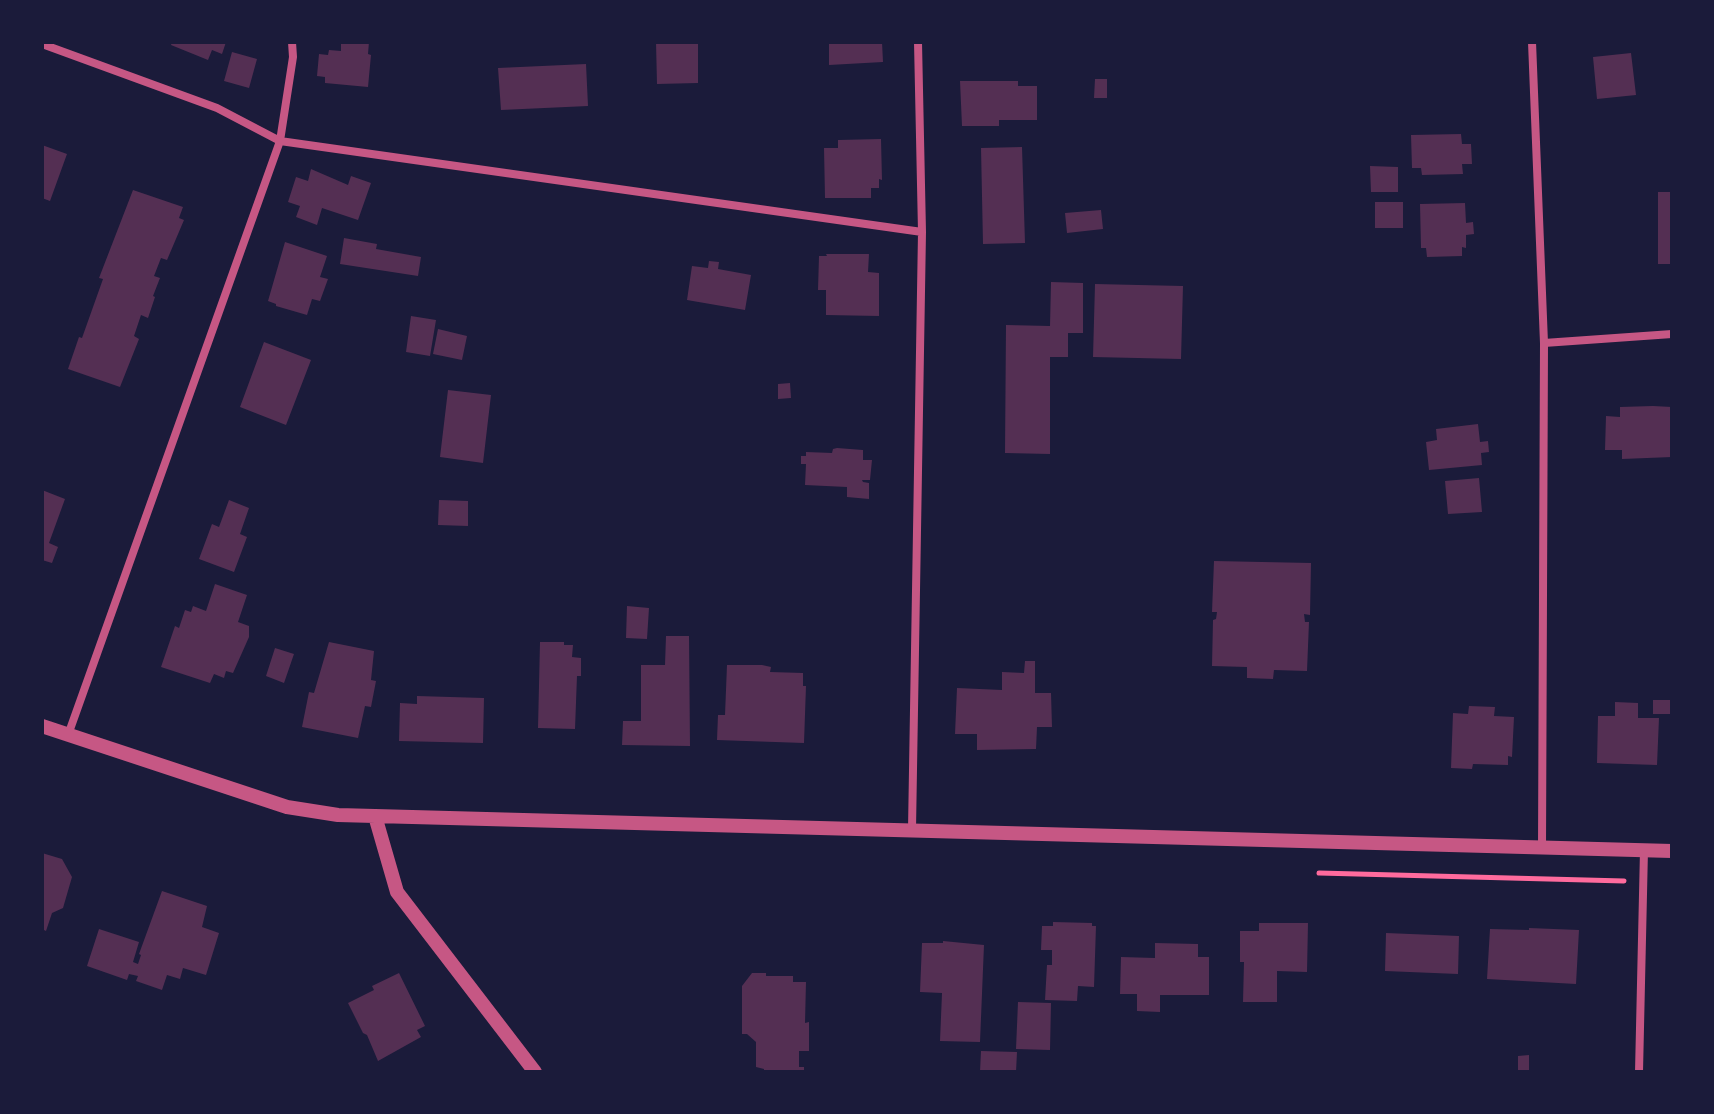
<!DOCTYPE html>
<html>
<head>
<meta charset="utf-8">
<style>
  body { margin:0 }
  #map { position:relative; width:1714px; height:1114px; overflow:hidden; background:#1b1b3a; font-family:"Alegreya Sans",sans-serif }
  canvas { display:block }
  .frame { position:absolute; inset:0; border:44px solid #1b1b3a; pointer-events:none }
</style>
</head>
<body>
<div id="map">
<canvas width="1714" height="1114"></canvas>
<div class="frame"></div>
</div>
<script>
const context = document.querySelector('canvas').getContext('2d');
context.lineJoin = 'round';
function fill(path, color) { context.fillStyle = color; context.fill(path, 'evenodd'); }
const poly = rows => new Path2D(rows.map(r => 'M' + r).join(''));
function strokePath(path, color, width, dash) { context.strokeStyle = color; context.lineWidth = width; context.lineCap = dash ? 'butt' : 'round'; context.setLineDash(dash || []); context.stroke(path); }
fill(poly([
  [172,42,226,42,222,54,212,50,208,60,171,45],
  [346,42,369,42,368,54,371,55,368,87,325,83,325,77,317,76,319,54,328,55,329,50,341,51,341,43],
  [656,42,698,42,698,83,657,84],
  [829,42,882,42,883,62,829,65],
  [232,52,257,59,249,88,224,81],
  [1631,53,1636,95,1597,99,1593,57],
  [586,64,588,106,501,110,498,68],
  [1095,79,1107,79,1107,98,1094,98],
  [960,81,1018,81,1018,86,1037,86,1037,120,999,120,999,126,962,126],
  [1461,134,1462,144,1471,144,1472,164,1462,164,1463,174,1422,175,1421,168,1412,168,1411,135],
  [881,139,882,180,879,179,879,188,871,188,871,198,825,198,824,148,838,148,838,140],
  [42,145,67,154,50,201,42,198],
  [1022,147,1025,243,983,244,981,148],
  [1370,166,1398,167,1398,192,1371,192],
  [311,169,348,185,351,176,371,183,358,220,322,208,317,225,296,217,300,206,288,202,296,177,308,181],
  [133,190,183,207,179,218,184,220,167,260,161,258,154,276,160,278,153,296,155,297,148,318,141,315,134,336,139,339,120,387,68,369,79,337,82,338,103,279,99,278],
  [1658,192,1672,192,1672,264,1658,264],
  [1375,202,1403,202,1403,228,1375,228],
  [1465,203,1466,223,1473,222,1474,234,1466,235,1466,248,1462,247,1462,256,1427,257,1426,248,1421,248,1420,204],
  [1101,210,1103,229,1067,233,1065,213],
  [344,238,377,244,376,249,421,257,418,276,340,264],
  [285,242,327,256,320,277,328,279,320,301,312,299,307,315,276,306,276,304,268,301],
  [826,254,869,254,868,272,879,273,879,316,826,315,826,290,818,290,819,256,827,256],
  [709,261,719,262,718,269,751,275,745,310,687,300,692,266,708,268],
  [1051,282,1083,283,1083,333,1068,333,1068,357,1050,357,1050,454,1005,453,1006,325,1050,326],
  [1095,284,1183,286,1181,359,1093,357],
  [411,316,436,320,430,356,406,352],
  [438,329,467,336,462,360,433,354],
  [264,342,311,360,286,425,240,407],
  [790,383,791,398,778,399,778,384],
  [448,390,491,395,483,463,440,457],
  [1653,406,1672,407,1672,457,1622,459,1622,450,1605,450,1606,416,1620,417,1620,407],
  [1478,424,1480,442,1488,441,1489,452,1481,453,1482,465,1429,470,1426,442,1437,440,1436,429],
  [837,448,863,450,863,460,872,460,870,480,862,480,863,482,869,483,869,499,847,497,847,487,805,485,806,464,801,464,801,456,806,456,806,452,832,453,833,449],
  [1479,478,1482,512,1448,514,1445,481],
  [42,490,65,499,49,543,58,547,52,563,42,560],
  [229,500,249,508,240,534,247,537,234,572,199,559,212,524,219,527],
  [439,500,468,501,468,526,438,525],
  [1214,561,1311,563,1310,615,1304,614,1305,622,1309,622,1307,671,1274,670,1273,679,1247,678,1247,667,1212,666,1213,620,1216,619,1217,612,1212,612],
  [215,584,247,595,238,622,249,626,249,637,233,673,226,671,224,678,214,674,210,683,161,667,175,626,179,628,185,610,191,612,193,606,206,611],
  [627,606,649,608,647,639,626,638],
  [666,636,689,636,690,746,622,745,623,721,641,721,641,665,665,665],
  [329,642,374,651,371,680,376,681,371,707,365,706,358,738,302,727,309,692,314,693],
  [540,642,564,642,564,645,573,645,572,657,581,658,581,676,577,676,575,729,538,728],
  [275,648,294,654,284,683,266,676],
  [1025,661,1035,661,1035,693,1051,693,1052,727,1037,727,1036,749,977,750,977,734,955,734,957,688,1002,690,1002,672,1024,673],
  [727,665,762,665,771,667,770,672,803,673,803,686,806,686,804,743,717,740,718,715,725,715],
  [417,696,484,698,483,743,399,741,400,703,417,704],
  [1653,700,1671,700,1671,714,1653,714],
  [1615,702,1638,703,1638,718,1659,718,1657,765,1597,763,1598,716,1615,716],
  [1469,706,1495,707,1494,716,1514,717,1512,757,1508,756,1508,765,1473,764,1472,769,1451,768,1453,713,1468,714],
  [42,853,62,859,72,877,63,908,52,913,46,931,42,929],
  [162,891,207,906,202,927,219,933,206,975,183,968,180,979,167,975,162,990,136,981,138,976,129,974,127,980,87,966,99,929,139,942,133,962,138,964,141,955,139,954],
  [1053,922,1092,923,1092,926,1096,926,1094,987,1078,986,1077,1001,1045,1000,1047,965,1052,965,1052,950,1041,950,1042,926,1053,926],
  [1259,923,1308,923,1307,972,1277,971,1277,1002,1243,1002,1244,962,1240,962,1240,931,1259,931],
  [1529,928,1579,930,1576,984,1487,979,1490,929,1529,930],
  [1386,933,1459,936,1458,974,1385,971],
  [943,941,984,945,980,1042,940,1041,942,993,920,992,922,943,943,943],
  [1155,943,1198,944,1198,957,1209,957,1209,995,1160,995,1160,1012,1137,1011,1137,994,1120,994,1121,957,1155,958],
  [399,973,425,1026,417,1030,421,1037,378,1061,367,1035,363,1033,348,1003,374,990,372,986],
  [752,973,766,973,766,976,793,976,793,982,806,982,805,1023,809,1022,809,1051,799,1051,799,1067,804,1067,804,1072,764,1072,764,1069,756,1067,756,1042,747,1034,742,1034,742,986],
  [1018,1002,1051,1003,1050,1050,1016,1049],
  [981,1051,1017,1052,1016,1072,980,1072],
  [1529,1055,1529,1072,1518,1072,1518,1056]
]), '#542f53');
strokePath(poly([
  [1319,873,1624,881]
]), '#ff6b9d', 5);
strokePath(poly([
  [1532,42,1544,343,1542,847],
  [42,44,217,108,280,141,922,232],
  [1544,343,1672,334],
  [68,735,280,141,293,57,292,42],
  [912,829,922,232,918,42],
  [1639,1072,1644,850]
]), '#c65784', 8);
strokePath(poly([
  [42,726,287,807,338,815,1672,851],
  [375,816,397,892,535,1072]
]), '#c65784', 14);
</script>
</body>
</html>
